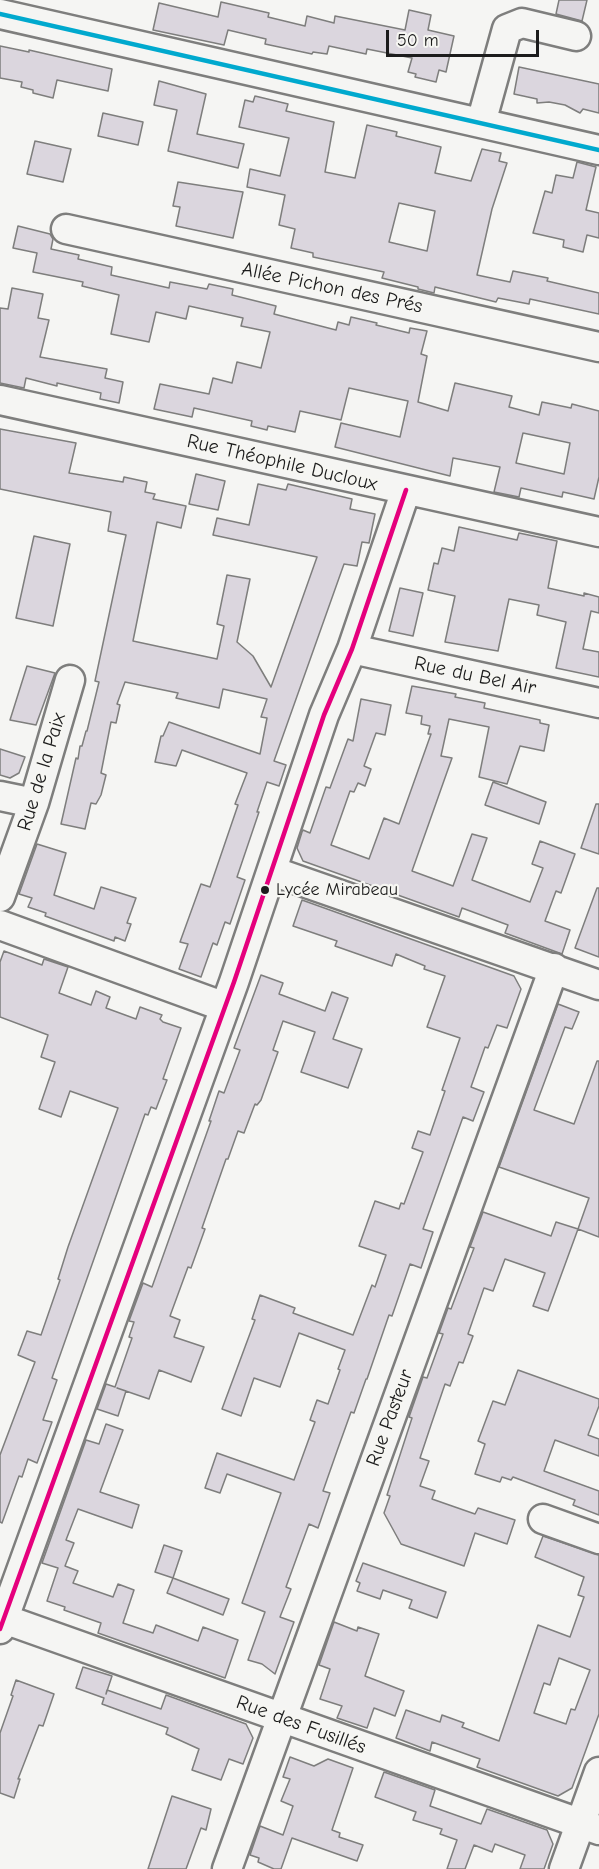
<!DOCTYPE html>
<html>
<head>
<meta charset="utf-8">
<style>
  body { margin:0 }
  #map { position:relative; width:599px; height:1869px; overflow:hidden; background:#f5f5f3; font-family:"Comic Neue",sans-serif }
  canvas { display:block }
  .scale { position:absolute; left:386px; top:30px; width:153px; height:27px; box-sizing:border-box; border:3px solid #1c1c1c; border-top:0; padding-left:8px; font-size:18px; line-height:21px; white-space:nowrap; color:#1c1c1c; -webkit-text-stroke:4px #f6f6f2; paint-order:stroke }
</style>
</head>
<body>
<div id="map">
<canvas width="599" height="1869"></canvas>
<div class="scale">50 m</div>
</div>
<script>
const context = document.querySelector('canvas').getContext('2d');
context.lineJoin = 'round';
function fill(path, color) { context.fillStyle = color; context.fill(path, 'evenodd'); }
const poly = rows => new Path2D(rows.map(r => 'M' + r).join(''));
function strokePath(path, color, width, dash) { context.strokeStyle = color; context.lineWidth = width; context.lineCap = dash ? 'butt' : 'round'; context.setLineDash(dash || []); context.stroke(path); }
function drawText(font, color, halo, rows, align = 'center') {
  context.font = font + ' "Comic Neue",sans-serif'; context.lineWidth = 4.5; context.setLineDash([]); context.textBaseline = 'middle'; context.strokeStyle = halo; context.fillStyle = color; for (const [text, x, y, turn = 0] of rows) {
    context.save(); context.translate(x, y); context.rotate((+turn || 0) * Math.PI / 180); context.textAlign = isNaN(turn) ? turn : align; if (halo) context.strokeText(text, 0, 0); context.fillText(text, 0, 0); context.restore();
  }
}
const building = poly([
  [559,0,587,0,582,21,556,14,559,0],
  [221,2,269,13,268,17,305,26,307,16,334,23,335,16,405,30,409,10,431,15,428,30,454,36,446,72,439,70,436,82,415,77,416,74,408,72,412,58,367,49,366,54,329,46,327,54,313,52,312,54,265,44,266,39,228,30,224,45,153,30,159,3,218,17,221,2],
  [0,46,29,52,29,50,112,69,108,91,57,80,53,98,33,93,33,90,21,87,22,82,0,78,0,46],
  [519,67,599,84,599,113,583,109,580,113,565,105,549,102,537,103,537,99,514,94,519,67],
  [159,81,206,94,197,134,244,144,238,168,168,151,177,110,154,105,159,81],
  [255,96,288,104,286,111,334,122,325,172,355,178,367,125,397,132,396,136,441,147,435,173,471,181,482,149,501,153,499,161,507,163,492,209,477,275,510,282,513,271,548,278,547,281,599,293,599,314,530,299,529,304,498,298,496,302,435,287,434,293,418,289,418,287,382,278,384,272,313,257,313,253,291,248,295,229,279,225,285,195,247,187,250,169,280,176,289,138,239,127,245,100,253,102,255,96],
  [399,203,435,211,427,251,389,242,399,203],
  [103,113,143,122,138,145,98,136,103,113],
  [35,141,71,149,63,182,27,174,35,141],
  [577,162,596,167,586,210,599,213,599,238,587,235,583,252,563,247,564,240,533,233,545,191,552,193,556,175,573,178,577,162],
  [178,182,243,192,233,238,176,226,180,207,173,206,178,182],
  [18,226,50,234,53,239,51,249,79,255,78,259,112,267,111,275,169,288,170,282,207,289,209,284,233,289,232,295,276,306,274,314,336,330,338,322,349,325,351,317,377,323,376,325,409,333,410,328,427,331,421,354,427,356,418,402,448,411,455,383,512,396,509,407,539,415,542,402,571,408,572,404,599,411,599,477,594,499,563,492,562,497,521,488,519,497,494,492,500,467,453,458,450,476,335,447,341,423,400,437,408,401,349,388,341,420,300,411,295,432,268,426,267,430,251,426,252,421,194,408,192,417,154,409,160,384,209,394,213,378,232,383,237,362,261,368,270,332,241,326,243,318,189,306,186,319,156,312,149,342,111,334,119,295,82,286,83,282,33,272,37,253,13,248,18,226],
  [523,433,570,443,564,474,516,463,523,433],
  [12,288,43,294,38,318,49,320,40,357,107,369,105,378,123,382,119,403,100,399,101,393,57,383,57,386,26,378,24,388,0,383,0,308,8,309,12,288],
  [0,429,76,443,69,473,123,482,124,477,147,482,145,492,155,494,153,499,186,506,181,528,157,522,133,641,217,659,224,626,217,624,227,575,250,579,237,642,253,656,271,687,317,557,213,535,217,518,249,525,258,484,286,490,288,484,352,499,350,509,375,514,369,543,362,542,357,566,344,564,274,761,286,765,279,786,267,782,257,812,259,812,237,877,245,880,230,924,225,922,217,945,213,943,201,977,179,969,188,944,180,942,201,884,210,887,238,805,235,804,247,773,182,750,176,766,155,762,161,736,163,736,169,722,260,754,267,718,261,717,267,699,223,689,219,708,176,698,178,693,125,682,117,704,120,705,116,723,111,722,101,773,106,775,101,795,96,804,91,803,85,829,61,824,76,758,78,759,80,746,82,746,86,731,87,731,99,682,95,681,126,535,108,531,111,512,0,489,0,429],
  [196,474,225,481,218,510,189,504,196,474],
  [459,527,517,540,519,533,557,541,548,588,584,596,584,593,599,597,599,613,591,611,583,649,599,652,599,677,556,668,566,622,537,615,539,605,509,599,498,651,445,642,455,596,428,590,434,563,438,564,442,548,454,551,459,527],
  [34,536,70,544,53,626,16,618,34,536],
  [400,588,423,593,413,636,389,631,400,588],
  [27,666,55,673,36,725,10,720,27,666],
  [412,686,456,694,455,697,485,703,484,708,540,720,540,723,549,725,544,751,520,746,507,784,479,777,489,727,449,719,441,756,452,758,412,871,453,886,472,834,487,838,472,880,530,902,543,868,532,864,540,841,575,854,561,893,556,891,545,921,570,930,562,954,505,933,508,925,462,908,459,917,303,861,297,848,302,832,303,830,310,833,326,787,330,788,348,739,353,741,361,699,391,705,385,735,376,733,364,766,371,769,365,786,358,783,354,792,350,791,331,845,369,859,384,818,399,824,431,734,428,734,430,726,421,724,422,716,406,713,412,686],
  [0,749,25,757,19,773,10,778,0,775,0,749],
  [493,782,546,802,539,824,485,805,493,782],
  [596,804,599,804,599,854,581,848,596,804],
  [37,844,66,853,54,895,94,909,101,887,136,898,127,923,131,924,125,941,115,937,114,941,45,916,46,913,28,907,32,898,19,894,37,844],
  [597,888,599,888,599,957,575,948,597,888],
  [302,900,514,976,521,989,507,1028,497,1025,488,1048,485,1047,471,1087,484,1092,473,1121,463,1117,423,1229,433,1232,421,1268,410,1264,392,1316,389,1315,367,1379,366,1379,354,1413,351,1412,337,1451,323,1491,330,1493,318,1528,309,1524,302,1543,286,1587,291,1589,280,1617,294,1622,275,1674,262,1664,248,1660,265,1612,242,1603,281,1493,227,1474,220,1493,205,1488,217,1453,294,1480,315,1422,310,1420,317,1400,328,1404,340,1370,338,1369,345,1350,299,1333,280,1387,254,1378,241,1416,222,1409,255,1320,252,1319,260,1295,295,1308,293,1313,353,1335,372,1285,375,1287,386,1255,359,1246,375,1201,399,1209,401,1203,404,1204,423,1152,412,1148,418,1131,430,1135,445,1091,442,1090,460,1038,427,1027,445,976,424,969,425,966,396,954,392,966,335,946,337,941,293,926,302,900],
  [4,951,42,965,44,959,68,967,59,993,91,1005,96,991,110,997,106,1008,136,1019,140,1007,162,1015,160,1019,163,1022,181,1028,163,1079,167,1080,156,1109,151,1107,148,1115,145,1114,52,1378,57,1380,43,1420,52,1422,37,1463,28,1459,22,1477,19,1476,2,1523,0,1522,0,1455,35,1362,18,1355,27,1331,41,1335,60,1280,58,1279,68,1247,118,1108,70,1091,61,1117,39,1109,55,1062,41,1057,48,1035,0,1017,0,962,4,951],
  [261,975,283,983,279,994,325,1011,332,992,348,998,333,1039,362,1049,348,1088,301,1072,315,1032,283,1021,273,1050,278,1052,261,1100,257,1105,255,1104,244,1133,238,1131,228,1159,226,1159,202,1228,205,1229,191,1268,188,1267,170,1316,180,1320,174,1337,204,1347,191,1382,159,1370,149,1399,117,1388,126,1391,118,1416,97,1409,106,1384,115,1387,132,1338,129,1337,134,1322,129,1321,143,1283,152,1287,211,1121,209,1121,219,1091,224,1093,240,1050,234,1048,261,975],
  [558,1004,579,1012,572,1029,565,1027,534,1110,574,1124,597,1061,599,1061,599,1237,578,1229,589,1198,499,1167,558,1004],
  [483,1212,551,1236,556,1222,578,1229,548,1311,533,1306,545,1273,505,1259,493,1291,484,1288,468,1334,473,1336,463,1363,459,1362,450,1386,445,1384,431,1425,420,1458,429,1461,420,1486,435,1491,432,1499,475,1514,478,1508,515,1520,507,1544,475,1533,464,1566,401,1544,384,1513,390,1496,387,1495,412,1418,409,1417,423,1377,427,1378,443,1334,439,1333,448,1308,451,1309,474,1248,470,1247,483,1212],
  [518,1370,599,1399,599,1406,588,1435,599,1439,599,1456,555,1440,544,1471,599,1491,599,1515,573,1505,575,1500,513,1477,511,1480,502,1477,500,1482,475,1474,485,1444,478,1441,493,1401,505,1405,518,1370],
  [106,1424,123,1430,100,1492,139,1505,132,1528,78,1509,66,1540,74,1543,65,1566,78,1571,73,1583,113,1597,118,1584,134,1590,123,1623,153,1633,156,1625,198,1641,203,1627,238,1640,225,1678,98,1633,101,1623,64,1610,65,1607,47,1601,58,1568,42,1563,86,1440,99,1444,106,1424],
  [543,1536,599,1555,599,1714,572,1788,558,1796,477,1767,480,1759,432,1742,430,1751,396,1738,406,1710,440,1722,442,1715,464,1723,462,1727,499,1741,538,1625,570,1637,584,1597,578,1595,584,1577,535,1557,543,1536],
  [559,1658,590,1670,575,1710,571,1709,566,1724,534,1713,544,1683,550,1685,559,1658],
  [164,1545,182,1551,173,1578,155,1572,164,1545],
  [363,1563,446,1592,437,1618,409,1608,412,1600,383,1590,380,1599,357,1591,360,1583,356,1581,363,1563],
  [173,1578,229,1599,223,1615,167,1593,173,1578],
  [334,1622,357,1631,358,1627,379,1634,365,1676,404,1691,395,1716,374,1708,367,1728,337,1718,342,1706,320,1699,330,1669,319,1665,334,1622],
  [83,1667,112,1676,106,1694,107,1690,161,1709,166,1695,246,1724,253,1738,243,1764,229,1759,221,1780,192,1770,199,1749,166,1734,168,1728,102,1704,104,1698,76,1688,83,1667],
  [16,1680,54,1694,43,1726,39,1725,18,1779,20,1779,14,1798,0,1793,0,1733,13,1696,11,1695,16,1680],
  [290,1757,314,1766,328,1759,353,1768,332,1830,340,1833,339,1837,363,1845,357,1861,292,1838,281,1869,274,1869,258,1862,259,1858,250,1855,260,1826,283,1835,293,1806,281,1801,290,1779,283,1777,290,1757],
  [384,1772,435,1790,430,1806,481,1824,487,1809,547,1830,553,1844,544,1869,520,1869,525,1855,495,1844,492,1852,474,1845,465,1869,447,1869,457,1840,440,1834,442,1829,413,1820,416,1812,375,1797,384,1772],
  [172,1796,211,1809,206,1830,201,1828,186,1869,148,1869,172,1796]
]);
fill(building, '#dbd6de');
strokePath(building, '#7e7e7d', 1.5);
const minor = poly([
  [0,14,599,150],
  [481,123,507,29,522,23,576,36],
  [66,229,599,347],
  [0,400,599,532],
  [352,649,599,703],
  [0,796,34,803],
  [272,871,599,985],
  [0,897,34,803,70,680],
  [0,925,225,1007],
  [543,1519,599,1539],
  [4,1619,599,1830],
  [0,1629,234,982,324,715,352,649,406,490],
  [227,1869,554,968],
  [564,1869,599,1772]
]);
strokePath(minor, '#7e7e7d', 33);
strokePath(minor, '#f5f5f3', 28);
strokePath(poly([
  [0,14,599,150]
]), '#00a9ce', 4.5);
strokePath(poly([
  [0,1629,234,982,324,715,352,649,406,490]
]), '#e5007d', 4.5);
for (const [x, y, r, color] of [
  [265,890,5,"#1c1c1c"]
]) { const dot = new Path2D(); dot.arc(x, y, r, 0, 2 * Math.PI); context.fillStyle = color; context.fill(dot); strokePath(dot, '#f6f6f2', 2); }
drawText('18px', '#1c1c1c', '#f6f6f2', [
  ["Lycée Mirabeau",276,890]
], 'left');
drawText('20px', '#1c1c1c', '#f6f6f2', [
  ["Allée Pichon des Prés",332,288,12],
  ["Rue Théophile Ducloux",282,463,13],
  ["Rue du Bel Air",475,676,12],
  ["Rue de la Paix",42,772,-73],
  ["Rue Pasteur",390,1418,-70],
  ["Rue des Fusillés",301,1725,20]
]);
</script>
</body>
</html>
